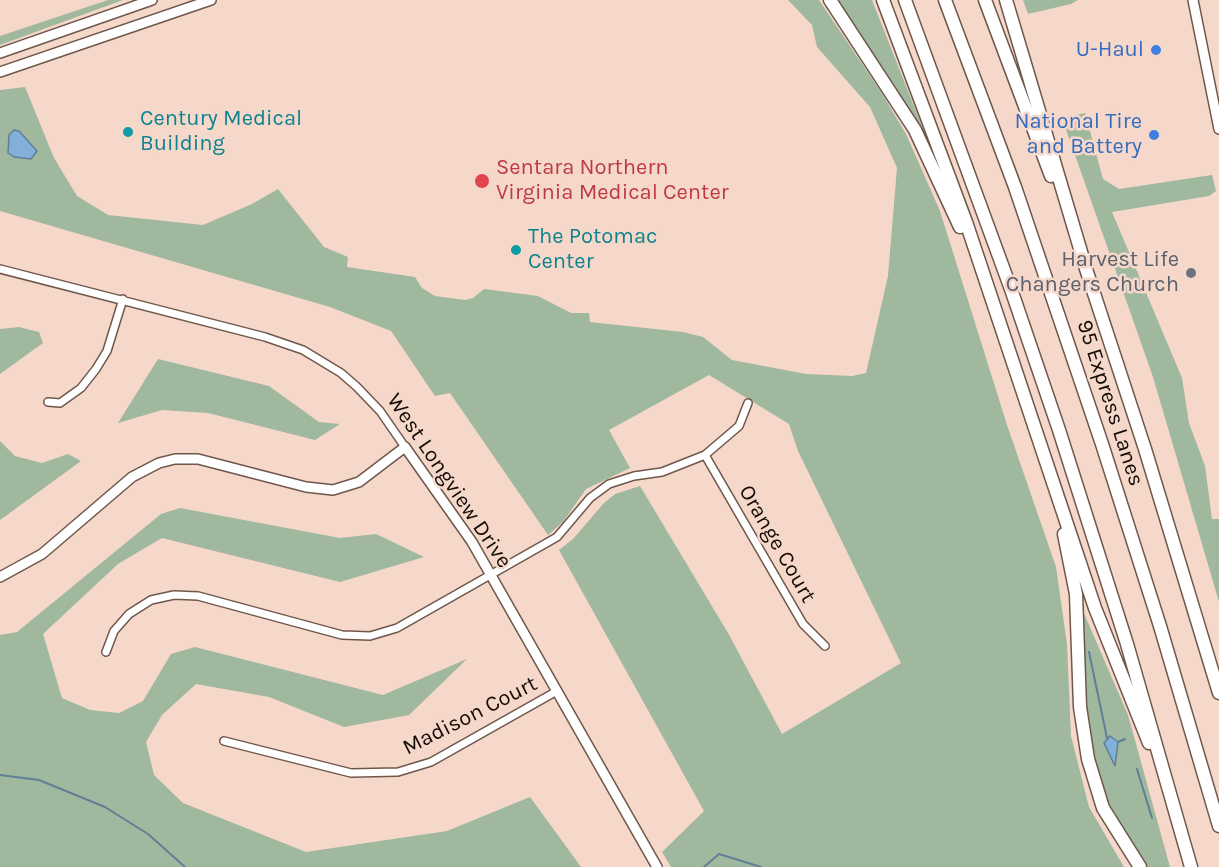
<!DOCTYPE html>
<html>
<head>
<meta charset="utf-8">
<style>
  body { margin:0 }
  canvas { display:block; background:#f5d8ca }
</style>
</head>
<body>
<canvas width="1219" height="867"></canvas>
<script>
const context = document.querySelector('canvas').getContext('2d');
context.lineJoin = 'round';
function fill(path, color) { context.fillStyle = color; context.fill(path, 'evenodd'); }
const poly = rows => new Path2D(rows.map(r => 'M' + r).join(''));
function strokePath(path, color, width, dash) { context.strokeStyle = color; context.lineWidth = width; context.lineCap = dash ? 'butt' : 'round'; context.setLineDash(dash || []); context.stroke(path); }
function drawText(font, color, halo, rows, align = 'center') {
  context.font = font + ' Karla,sans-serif'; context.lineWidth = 5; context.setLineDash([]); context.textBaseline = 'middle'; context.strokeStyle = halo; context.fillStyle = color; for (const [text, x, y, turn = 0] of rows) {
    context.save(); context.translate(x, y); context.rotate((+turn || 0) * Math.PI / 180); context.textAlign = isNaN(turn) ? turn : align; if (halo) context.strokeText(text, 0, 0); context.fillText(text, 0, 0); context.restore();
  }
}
fill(poly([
  [108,0,123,0,0,45,0,36],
  [788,0,819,0,881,92,906,134,940,211,1007,425,1056,567,1067,644,1071,736,1089,807,1124,867,671,867,662,852,704,811,559,550,573,539,604,503,615,494,640,486,728,633,782,734,901,663,798,451,789,424,709,375,609,430,630,468,586,489,563,522,548,535,450,393,435,396,391,331,330,307,0,211,0,90,25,87,54,158,77,196,108,215,203,225,252,204,278,189,324,247,348,257,347,267,415,277,422,288,435,296,465,300,473,298,484,289,538,296,571,313,589,313,590,322,683,332,703,337,732,360,806,374,852,376,866,373,888,276,897,168,870,107,817,47,812,25],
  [838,0,872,0,925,134],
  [1023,0,1078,0,1071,4,1028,14],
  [1085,113,1103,179,1119,189,1212,175,1216,191,1209,196,1112,212,1182,378,1189,423,1205,466,1212,519,1219,519,1219,602,1153,377,1062,118],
  [19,327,39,332,43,343,0,374,0,329],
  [158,359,269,386,319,422,340,424,315,440,208,413,162,410,118,423],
  [0,441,15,456,42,463,68,454,81,461,0,520],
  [180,508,340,538,376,534,424,557,340,582,162,538,118,564,43,634,62,698,90,710,119,713,143,701,171,654,195,647,383,695,467,659,409,715,344,727,269,697,196,684,162,715,146,742,154,775,183,803,306,852,447,831,530,797,581,867,0,867,0,635,17,632,161,514],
  [1083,611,1128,715,1170,867,1147,867,1123,835,1102,787,1086,723]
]), '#9fb89e');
const water = poly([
  [14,130,19,131,37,151,31,159,14,157,8,153,9,135,14,130],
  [1110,736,1118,742,1115,766,1104,743,1110,736]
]);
fill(water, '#82b0d8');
strokePath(water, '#617e99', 1.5);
strokePath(poly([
  [1089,652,1107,738],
  [1118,742,1125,739],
  [1137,769,1152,818],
  [0,775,39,780,105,807,148,834,185,867],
  [704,867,719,854,761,867]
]), '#617e99', 2);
const street = poly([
  [0,269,265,337,303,350,341,373,357,387,380,411,405,447],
  [48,402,60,403,81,388,96,369,107,351,123,299],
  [705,455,803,624,825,646],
  [106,652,114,631,129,614,151,600,174,595,198,596,342,635,370,636,397,628,557,537,590,498,609,484,634,476,662,472,705,455,739,426,748,403],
  [224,741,351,773,398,772,431,762,557,691]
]);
const secondary = poly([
  [1193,0,1219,129],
  [0,53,152,0],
  [0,72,211,0],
  [0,577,42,554,132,477,159,463,175,459,198,459,306,487,333,490,359,482,405,447,472,542,657,867]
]);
const highway = poly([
  [830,0,915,130,960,227],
  [883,0,966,222,1095,608,1149,743],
  [905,0,1012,292,1059,430,1127,644,1191,867],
  [945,0,1015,187,1102,444,1160,626,1219,826],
  [985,0,1051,176],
  [1006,0,1087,272,1145,449,1219,693],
  [1064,534,1076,594,1080,707,1088,759,1103,808,1140,867]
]);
strokePath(street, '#6f574b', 10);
strokePath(secondary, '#6f574b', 12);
strokePath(highway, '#6f574b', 15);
strokePath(street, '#fff', 7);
strokePath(secondary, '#fff', 9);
strokePath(highway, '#fff', 12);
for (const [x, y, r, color] of [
  [1156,50,6,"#3f7fe0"],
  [128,132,6,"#0f9aa8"],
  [1154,135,6,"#3f7fe0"],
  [482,181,8,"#e0444e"],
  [516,250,6,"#0f9aa8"],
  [1191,273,6,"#6b7280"]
]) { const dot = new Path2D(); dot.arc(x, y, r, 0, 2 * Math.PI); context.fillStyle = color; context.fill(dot); strokePath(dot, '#f5d8ca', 2); }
drawText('22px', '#366cbe', '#f5d8ca', [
  ["U-Haul",1144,50],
  ["National Tire",1142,122],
  ["and Battery",1142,147]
], 'right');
drawText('22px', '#0d838f', '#f5d8ca', [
  ["Century Medical",140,119],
  ["Building",140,144],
  ["The Potomac",528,237],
  ["Center",528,262]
], 'left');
drawText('22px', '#be3a42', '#f5d8ca', [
  ["Sentara Northern",496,168],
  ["Virginia Medical Center",496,193]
], 'left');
drawText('22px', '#5b616d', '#f5d8ca', [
  ["Harvest Life",1179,260],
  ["Changers Church",1179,285]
], 'right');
drawText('22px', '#140b07', '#f5d8ca', [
  ["95 Express Lanes",1110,403,72],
  ["West Longview Drive",449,481,56],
  ["Orange Court",777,544,60],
  ["Madison Court",470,716,-27]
]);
</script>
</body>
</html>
